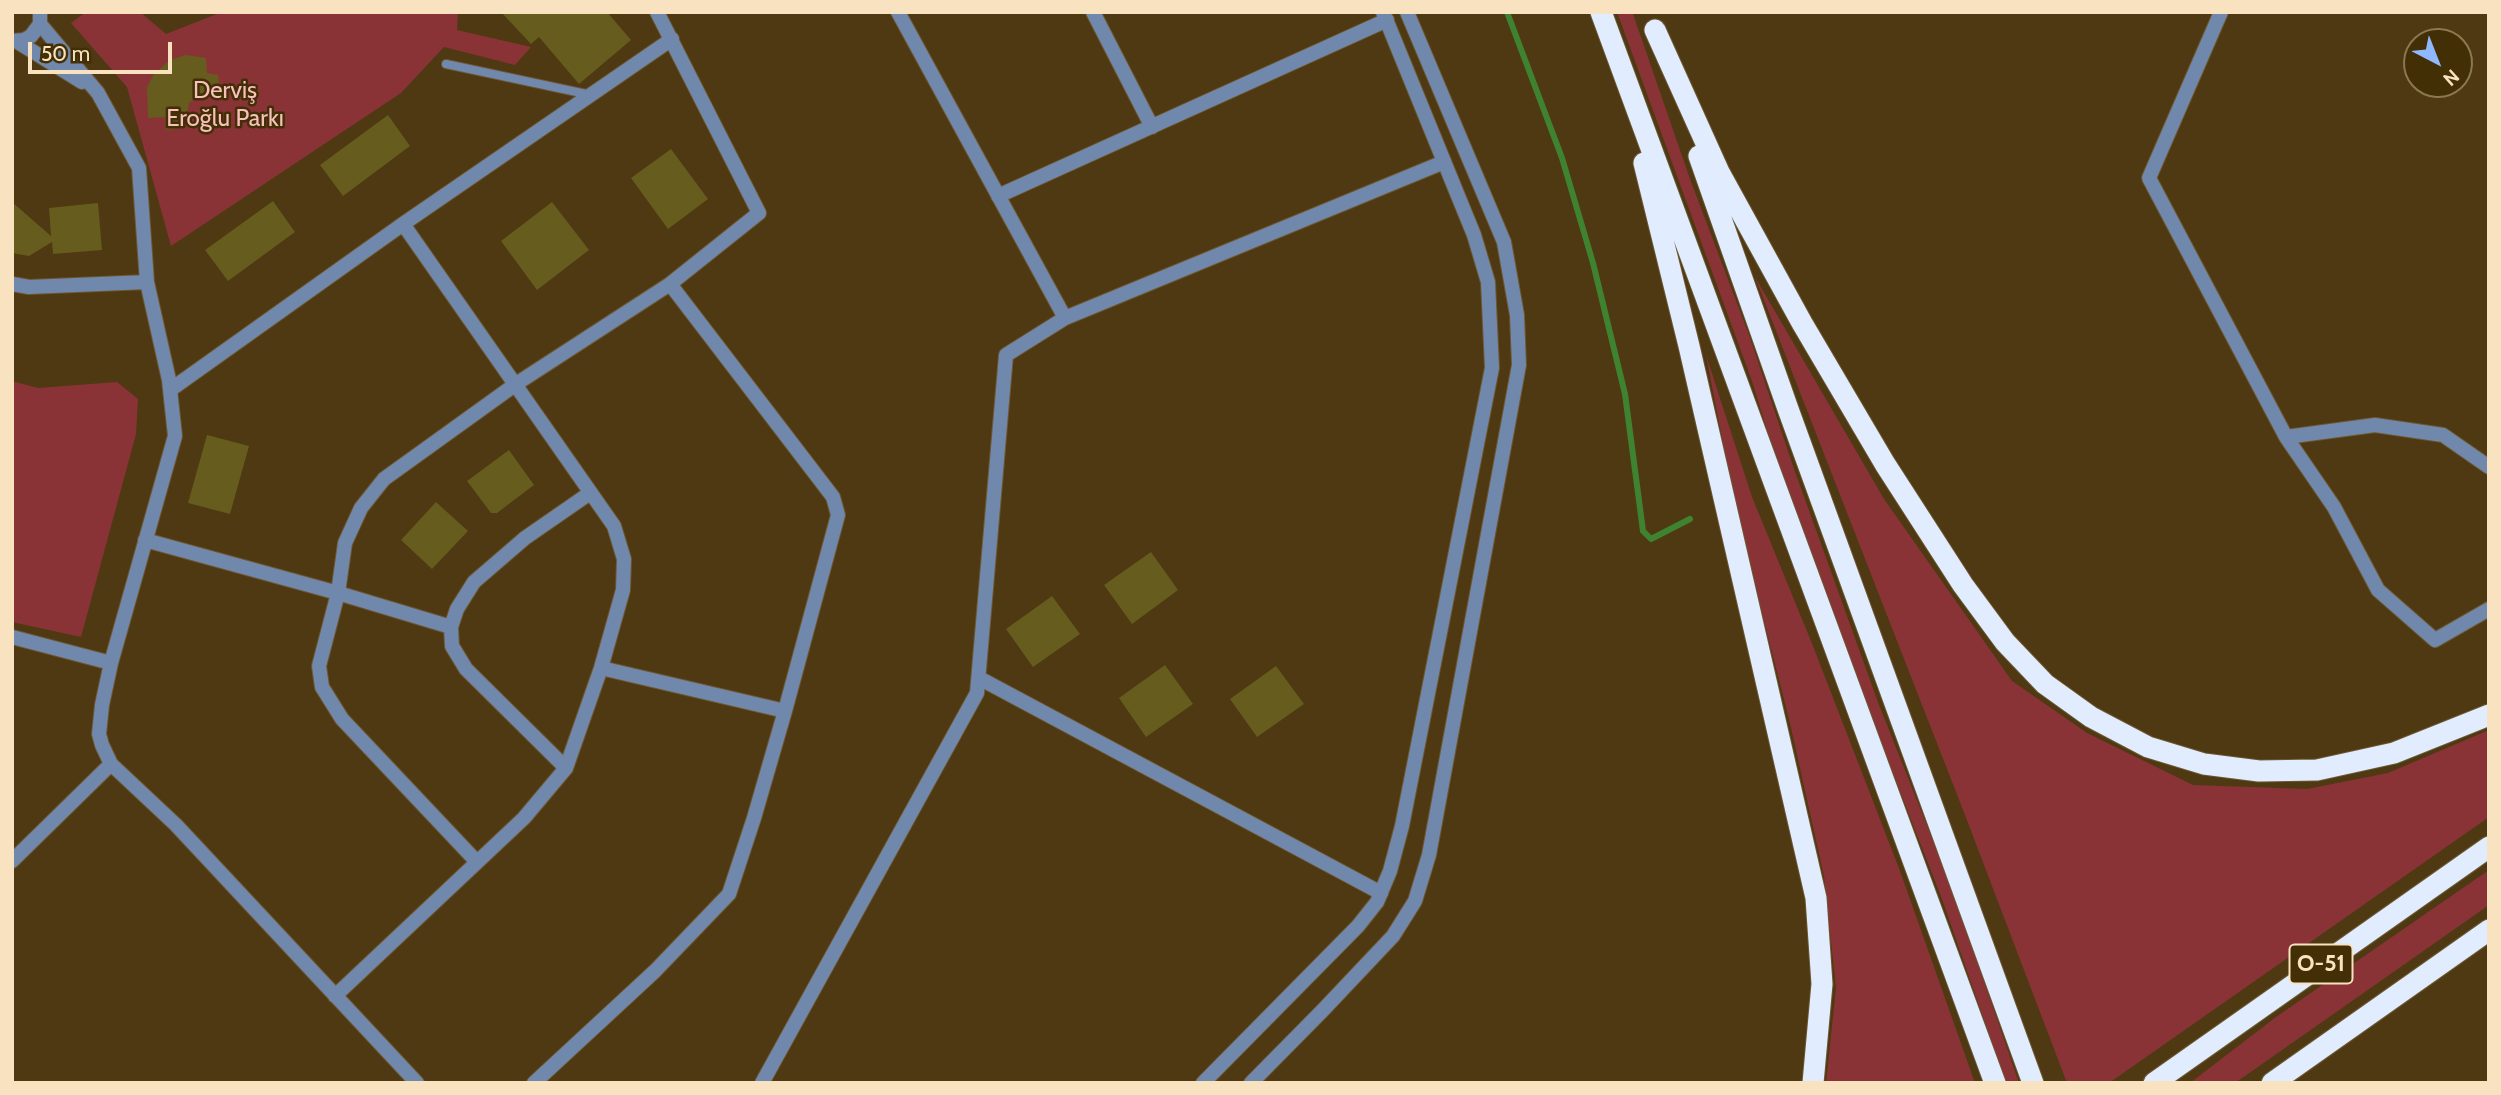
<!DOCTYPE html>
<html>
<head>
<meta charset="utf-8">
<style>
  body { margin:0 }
  #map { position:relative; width:2501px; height:1095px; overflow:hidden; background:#4e3912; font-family:Cabin,sans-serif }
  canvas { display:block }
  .frame { position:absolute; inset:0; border:14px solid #f8e2bf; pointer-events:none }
  .north { position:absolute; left:2403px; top:28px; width:70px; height:70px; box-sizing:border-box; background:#432f06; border:2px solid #8b7750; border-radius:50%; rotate:138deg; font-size:19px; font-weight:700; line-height:28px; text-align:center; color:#f8e2bf }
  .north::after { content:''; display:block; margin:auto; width:24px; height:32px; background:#8fb8fd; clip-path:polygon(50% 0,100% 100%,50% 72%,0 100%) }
  .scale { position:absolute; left:28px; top:42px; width:144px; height:32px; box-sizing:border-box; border:4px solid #f8e2bf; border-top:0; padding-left:9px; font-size:21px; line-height:24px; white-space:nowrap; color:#f8e2bf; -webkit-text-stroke:5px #432f06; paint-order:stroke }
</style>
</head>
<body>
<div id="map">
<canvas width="2501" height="1095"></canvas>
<div class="frame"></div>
<div class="north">N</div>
<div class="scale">50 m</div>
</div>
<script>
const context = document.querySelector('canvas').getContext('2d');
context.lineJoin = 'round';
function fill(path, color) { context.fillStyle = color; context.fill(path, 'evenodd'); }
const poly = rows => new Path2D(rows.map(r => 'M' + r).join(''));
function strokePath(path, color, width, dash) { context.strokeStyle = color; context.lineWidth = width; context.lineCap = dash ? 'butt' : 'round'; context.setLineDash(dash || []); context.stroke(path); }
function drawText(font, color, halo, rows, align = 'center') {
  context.font = font + ' Cabin,sans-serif'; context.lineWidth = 5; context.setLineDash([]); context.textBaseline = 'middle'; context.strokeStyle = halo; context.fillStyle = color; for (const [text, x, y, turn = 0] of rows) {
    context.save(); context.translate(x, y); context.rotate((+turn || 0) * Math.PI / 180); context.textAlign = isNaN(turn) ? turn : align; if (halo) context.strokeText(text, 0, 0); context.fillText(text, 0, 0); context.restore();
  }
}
fill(poly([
  [86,12,140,12,166,34,222,12,458,12,457,30,531,47,515,65,444,47,401,93,171,246,127,87,71,23],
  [1617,12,1633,14,1690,179,1749,335,1793,466,1879,705,1951,886,2019,1083,2006,1083,1942,899,1866,704,1778,466,1752,381],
  [1755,277,1884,499,2012,681,2087,733,2193,785,2307,789,2388,773,2489,730,2489,817,2109,1083,2067,1083,1965,815],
  [1706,355,1752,497,1813,646,1900,871,1975,1083,1826,1083,1836,988,1824,876,1790,723,1736,510],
  [12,381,38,388,117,382,138,399,136,434,81,637,12,622],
  [2489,870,2489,905,2235,1083,2190,1083,2276,1017]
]), '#8a3337');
strokePath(poly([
  [1507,12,1562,158,1593,263,1625,394,1643,531,1651,539,1690,519]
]), '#3f8330', 6);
fill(poly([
  [501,12,607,12,631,40,579,84,539,37,531,44],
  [186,55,206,58,207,73,218,75,220,93,198,97,189,103,186,121,182,128,166,130,165,117,148,118,147,87,154,74,170,60],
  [388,115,410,146,343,196,320,165],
  [671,149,708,199,668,229,631,178],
  [273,201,295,232,228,281,205,250],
  [12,202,51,236,49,208,98,203,102,250,53,254,52,242,29,256,12,253],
  [552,202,589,250,537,290,501,241],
  [207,435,249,446,230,514,188,503],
  [509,450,534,485,497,513,491,513,467,481],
  [436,502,468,531,432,569,401,540],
  [1151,552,1178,590,1132,624,1104,585],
  [1052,596,1080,634,1033,667,1006,629],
  [1165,665,1193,704,1146,737,1119,698],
  [1276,666,1304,704,1257,737,1230,699]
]), '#665c1d');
const service = poly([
  [446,64,591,95]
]);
const minor = poly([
  [898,12,1065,318],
  [1093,12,1152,127],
  [2221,12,2149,178,2286,437,2375,425,2443,435,2489,467],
  [40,24,98,93,139,168,147,282,169,380,175,436,111,663,102,705,99,734,102,745,111,764,176,825,417,1083],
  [16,41,82,82],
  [998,196,1387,20],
  [12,284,29,287,147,282],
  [170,390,403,224,672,39],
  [2286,437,2334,507,2378,590,2435,640,2489,609],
  [145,540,338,593,451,627],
  [12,637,111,663],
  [601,668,785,711],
  [979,678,1381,893],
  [566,768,466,669,452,646,451,627,457,609,474,582,525,538,590,493],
  [12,861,111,764],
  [477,862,342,719,322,687,319,666,338,593,345,543,361,508,384,479,516,384,670,284,759,213,657,12],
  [335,996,524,818,566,768,601,668,623,590,624,559,614,526,403,224],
  [534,1083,655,971,729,894,754,818,785,711,838,515,833,497,670,284],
  [762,1083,977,693,1006,355,1065,318,1444,162]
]);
const tertiary = poly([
  [12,41,24,40,31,36,40,24,40,12],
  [1203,1083,1358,926,1377,902,1390,871,1402,826,1492,368,1488,282,1474,235,1383,12],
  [1251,1083,1324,1009,1393,936,1415,901,1429,855,1519,365,1517,315,1504,242,1407,12]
]);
const motorway = poly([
  [1601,12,1995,1083],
  [1655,30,1719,172,1802,323,1885,464,1963,585,2005,642,2045,684,2091,717,2148,747,2204,764,2259,771,2317,770,2394,753,2489,715],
  [1699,156,1788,409,2033,1083],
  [1644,163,1689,346,1816,898,1822,984,1813,1083],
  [2154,1083,2489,847],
  [2272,1083,2489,930]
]);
strokePath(service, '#6d5731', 10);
strokePath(minor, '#6d5731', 16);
strokePath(tertiary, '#6d5731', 16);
strokePath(motorway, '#6d5731', 23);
strokePath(service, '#7188ad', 8);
strokePath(minor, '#7188ad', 14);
strokePath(tertiary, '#7188ad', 14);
strokePath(motorway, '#e1edff', 21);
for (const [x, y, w] of [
  [2321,964,63]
]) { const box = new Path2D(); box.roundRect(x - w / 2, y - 19.5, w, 39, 5); context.fillStyle = '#432f06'; context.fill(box); strokePath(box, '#f8e2bf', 2); }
drawText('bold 23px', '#f8e2bf', null, [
  ["O-51",2321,964]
]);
drawText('24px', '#f8bfbd', '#432f06', [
  ["Derviş",225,91],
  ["Eroğlu Parkı",225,119]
]);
</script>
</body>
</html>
